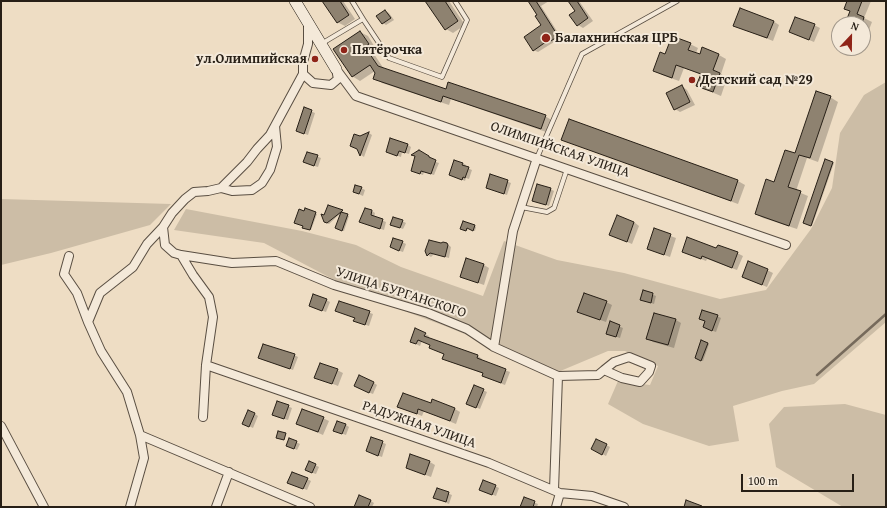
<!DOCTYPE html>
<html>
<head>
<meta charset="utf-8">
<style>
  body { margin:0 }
  #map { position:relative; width:887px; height:508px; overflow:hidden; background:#eeddc4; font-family:"Gentium Book Plus",serif }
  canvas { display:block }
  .frame { position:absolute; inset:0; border:2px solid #271f16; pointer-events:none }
  .north { position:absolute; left:831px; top:16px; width:40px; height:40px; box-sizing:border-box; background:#f4e9d9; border:1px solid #a2988b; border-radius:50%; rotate:22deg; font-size:11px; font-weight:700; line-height:16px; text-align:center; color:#271f16 }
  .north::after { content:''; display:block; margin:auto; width:14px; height:18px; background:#8f2418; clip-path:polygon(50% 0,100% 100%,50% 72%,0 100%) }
  .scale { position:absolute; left:741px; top:474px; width:113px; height:18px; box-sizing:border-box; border:2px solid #271f16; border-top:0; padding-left:5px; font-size:12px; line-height:14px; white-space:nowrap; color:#271f16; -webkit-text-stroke:3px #f4e9d9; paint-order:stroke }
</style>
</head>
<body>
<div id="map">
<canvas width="887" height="508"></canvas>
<div class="frame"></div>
<div class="north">N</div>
<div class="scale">100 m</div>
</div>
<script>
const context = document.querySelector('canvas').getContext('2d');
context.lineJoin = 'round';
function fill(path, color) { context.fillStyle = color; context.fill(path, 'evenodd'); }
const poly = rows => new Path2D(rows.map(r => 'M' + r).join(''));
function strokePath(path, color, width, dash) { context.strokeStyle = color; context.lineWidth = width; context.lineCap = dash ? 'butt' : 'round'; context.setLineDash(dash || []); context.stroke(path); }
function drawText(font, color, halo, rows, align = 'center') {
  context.font = font + ' "Gentium Book Plus",serif'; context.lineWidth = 4; context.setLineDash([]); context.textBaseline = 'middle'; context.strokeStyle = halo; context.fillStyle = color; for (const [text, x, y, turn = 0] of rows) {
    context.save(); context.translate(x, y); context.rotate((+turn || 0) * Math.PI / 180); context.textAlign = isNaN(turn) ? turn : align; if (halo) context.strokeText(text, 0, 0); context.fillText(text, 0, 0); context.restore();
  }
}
fill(poly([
  [886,82,886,322,814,384,782,391,733,406,739,441,709,446,643,424,608,404,618,381,650,385,658,366,625,351,608,351,558,372,445,326,388,305,344,285,264,243,174,230,186,209,302,231,356,245,401,267,483,296,504,241,557,260,624,273,720,299,766,290,811,229,832,188,840,133,864,95],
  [1,199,171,204,150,225,51,253,1,265],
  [845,404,886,415,886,507,843,507,776,467,769,424,784,407]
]), '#ccbda6');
fill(poly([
  [324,1,343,1,355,19,345,26,337,22],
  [427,1,449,1,465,25,453,33,446,29],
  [529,1,549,1,541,6,562,39,556,43,554,42,538,52,533,50,543,26,539,15],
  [569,1,579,1,593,21,583,28,578,25,576,11],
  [848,1,871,1,864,18,872,22,865,40,863,40,863,24,846,24,851,12,846,9],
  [385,11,389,13,394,20,386,25,383,23],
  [773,21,779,25,773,41,740,28],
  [814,25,820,28,814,42,790,32],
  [360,32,368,36,376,49,372,51,384,69,446,90,545,116,553,121,549,133,451,99,449,105,382,83,375,78,376,73,375,71,360,81,352,76],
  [690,44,698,48,696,53,700,55,703,49,719,55,726,59,721,74,727,78,721,96,697,86,702,75,684,68,679,81,662,75,655,71,666,55],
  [682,86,687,90,695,105,680,112,675,109],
  [830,97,838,102,818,162,807,158,796,191,808,196,797,229,763,218,756,214,775,183,796,154],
  [305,109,315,113,308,135,300,132],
  [570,120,738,181,745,185,738,204,570,143,563,139],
  [369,133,372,135,364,157,361,155,358,149,360,137],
  [408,145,411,147,409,154,402,152,401,157,387,152],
  [308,153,321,158,318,167,308,164],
  [413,155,439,163,434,175,424,172,423,175,415,172,415,156],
  [833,162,834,163,812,226,806,223],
  [462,163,466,165,465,167,472,170,469,179,466,178,465,181,454,176],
  [491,175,511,183,507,195,487,188],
  [361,188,365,190,363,196,354,192],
  [550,189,554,191,549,206,534,201],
  [328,206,343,211,342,213,349,216,344,231,337,229,341,213,329,224,326,223,325,216],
  [372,211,375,213,374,217,386,222,384,230,360,222],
  [315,213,317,214,311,230,304,228],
  [402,221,406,223,403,229,395,226],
  [634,222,639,226,632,244,611,235],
  [475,226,476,227,475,231,468,228,467,231,461,229],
  [654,230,676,238,670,257,648,249],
  [402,242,406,244,403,252,394,249],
  [447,244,451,247,449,258,434,254,431,257,428,255,426,251],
  [717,249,737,253,743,256,737,270,707,259,706,261,683,252],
  [484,265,489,268,484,285,461,277],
  [767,270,773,273,767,287,743,277],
  [644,291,656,296,654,304,645,301],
  [326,300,330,302,326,312,313,307],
  [340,302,373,314,369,326,358,322,356,318],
  [606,302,612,305,606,322,578,312],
  [717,316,721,318,716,332,708,329],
  [676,320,681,323,674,348,653,342,647,338],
  [611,323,623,328,620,338,611,335],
  [425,334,429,336,428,338,478,356,482,359,481,361,510,372,505,385,487,378,483,376,484,374,448,361,445,354,431,345,422,341,420,346,411,342],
  [701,341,709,344,703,361,696,358],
  [294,355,298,357,293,370,262,359],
  [337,370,343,373,338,386,316,377],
  [374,383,377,385,373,394,358,388],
  [474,386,487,392,480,409,471,405],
  [278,402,292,408,288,420,277,417],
  [431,404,455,409,460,412,456,424,424,411,422,416,399,407],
  [255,414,258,416,253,428,247,425],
  [323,418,329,421,323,435,298,424],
  [346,425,349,427,346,435,338,432],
  [372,438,386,444,382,457,371,453],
  [597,440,610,447,606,456,592,448],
  [296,442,300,444,297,450,291,447],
  [430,462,435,465,431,477,407,468],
  [315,465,319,467,316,474,310,472],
  [307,479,311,481,307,490,292,484],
  [495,486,499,488,496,496,481,490],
  [437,489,452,495,449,504,438,499],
  [524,498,538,504,537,507,521,507],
  [371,501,374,503,372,507,355,507]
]), '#0003');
strokePath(poly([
  [817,375,886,314]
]), '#766a5b', 2.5);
const building = poly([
  [322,1,340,1,349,15,337,23,322,1],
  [425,1,445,1,458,21,445,30,425,1],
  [528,1,536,1,558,36,551,41,550,39,533,51,524,37,541,25,535,16,537,15,528,1],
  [568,1,577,1,588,18,577,26,569,15,575,11,568,1],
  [847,1,862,1,857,14,864,17,862,24,845,24,850,11,844,9,847,1],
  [740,8,774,21,767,38,733,26,740,8],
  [385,10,391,18,382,24,376,16,385,10],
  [795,17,815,24,809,40,789,32,795,17],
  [360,31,369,44,365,47,378,66,446,89,448,82,546,115,541,129,443,96,441,102,373,79,375,73,370,65,352,77,333,49,360,31],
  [672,36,691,43,688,50,700,54,702,47,719,54,713,70,720,73,713,92,696,86,701,74,676,65,672,78,653,71,660,52,665,54,672,36],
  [682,85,690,102,674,110,666,93,682,85],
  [816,91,831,96,810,158,799,155,788,187,801,191,789,226,755,214,766,179,774,182,785,150,795,153,816,91],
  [304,107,312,110,304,134,296,131,304,107],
  [569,119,738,180,731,201,561,140,569,119],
  [369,132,360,156,357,149,350,146,354,134,360,136,369,132],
  [390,138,408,144,405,153,399,151,397,156,386,152,390,138],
  [419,150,429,156,429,157,436,160,431,174,421,171,420,174,411,171,415,156,411,155,419,150],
  [307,152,318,155,314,166,303,162,307,152],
  [825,159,833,162,811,226,803,223,825,159],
  [454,160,463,163,462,165,469,167,465,178,463,177,462,180,449,175,454,160],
  [490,174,508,180,504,194,486,188,490,174],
  [537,184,551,188,546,205,532,201,537,184],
  [355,185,362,187,359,194,353,192,355,185],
  [328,205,343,210,341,212,348,214,342,231,335,228,341,212,327,223,324,222,321,214,324,215,328,205],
  [305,208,316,212,310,230,302,228,303,226,294,223,299,209,304,211,305,208],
  [365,208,372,210,371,215,383,219,380,229,359,222,365,208],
  [617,215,634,222,627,242,609,235,617,215],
  [393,217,403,220,400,228,390,225,393,217],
  [463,221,475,225,473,231,467,228,466,231,460,229,463,221],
  [654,228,671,234,664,255,647,249,654,228],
  [687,237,716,248,718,245,738,252,732,268,702,256,701,259,682,252,687,237],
  [393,238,403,241,399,251,390,247,393,238],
  [429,240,441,243,443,242,447,243,448,245,445,257,430,253,427,256,425,251,429,240],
  [466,258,484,264,478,283,460,277,466,258],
  [748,261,768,269,762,285,742,277,748,261],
  [643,290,653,293,651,303,640,300,643,290],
  [584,293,607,301,600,320,577,312,584,293],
  [313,294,327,299,322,311,309,306,313,294],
  [339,301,370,311,365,325,353,321,355,318,335,311,339,301],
  [702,310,718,315,712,331,703,327,705,321,699,319,702,310],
  [654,313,676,319,668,345,646,339,654,313],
  [610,321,620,325,616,337,606,334,610,321],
  [415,328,426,333,424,336,478,355,477,358,506,369,501,383,482,376,483,373,442,359,444,354,429,348,430,345,418,340,416,344,410,342,415,328],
  [701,340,708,343,701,361,695,358,701,340],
  [263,344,295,354,290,369,258,358,263,344],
  [320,363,338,369,332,384,314,378,320,363],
  [359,375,374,382,369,393,354,386,359,375],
  [474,385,484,389,476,408,466,404,474,385],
  [403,393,431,403,432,399,455,408,450,421,418,409,417,414,397,407,403,393],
  [277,401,289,405,284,419,272,415,277,401],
  [302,409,324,417,318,432,296,424,302,409],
  [248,410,255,413,249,427,242,424,248,410],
  [337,421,346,424,342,434,333,431,337,421],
  [278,431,286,433,284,440,276,438,278,431],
  [371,437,383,441,378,456,366,451,371,437],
  [289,438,297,441,294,449,286,446,289,438],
  [596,439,607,444,602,455,591,449,596,439],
  [410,454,430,461,425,475,406,468,410,454],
  [309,461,316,464,312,473,305,470,309,461],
  [292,472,308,478,303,489,287,483,292,472],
  [483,480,496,485,492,495,479,490,483,480],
  [437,488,449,492,446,502,433,498,437,488],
  [359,495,371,500,368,507,354,507,359,495],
  [524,497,535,501,533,507,520,507,524,497],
  [686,500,702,506,702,507,684,507,686,500]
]);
fill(building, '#8e8270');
strokePath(building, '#271f16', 1);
const lane = poly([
  [363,19,389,58,442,77,467,20,455,1],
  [321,44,363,19,352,1],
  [537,158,542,146,582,54,677,1],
  [521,207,547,212,554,208,567,169]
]);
const street = poly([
  [308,23,308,44,303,62,303,74,313,83,331,85,338,79,336,69],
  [336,69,356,96,786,245],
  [221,188,232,191,252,190,262,183,270,170,277,147,275,126],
  [181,255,232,263,276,261,334,285,428,313,467,329,494,347,558,376,598,375,604,370,622,378,640,382,649,372,651,366,629,357,614,362,604,370],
  [69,256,64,274,77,293,88,322],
  [494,347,513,231,537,158],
  [206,365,489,463,560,493,592,496,624,507],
  [203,417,206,365,213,317,209,297,193,275,181,255,174,253,165,245,163,227,172,213,185,199,194,192,208,191,221,188,247,162,257,149,270,135,303,74],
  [1,426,44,507],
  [140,435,310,507],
  [554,490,558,376],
  [130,507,144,458,140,435,127,392,101,351,88,322,100,293,133,267,147,244,163,227],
  [216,507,229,472],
  [556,507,560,493]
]);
const secondary = poly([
  [295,1,336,69]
]);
strokePath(lane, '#594e42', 5.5);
strokePath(street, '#594e42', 10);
strokePath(secondary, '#271f16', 12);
strokePath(lane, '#f4e9d9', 4);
strokePath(street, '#f4e9d9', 8);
strokePath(secondary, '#f4e9d9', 11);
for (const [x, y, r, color] of [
  [546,38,5,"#8f2418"],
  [344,50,4,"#8f2418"],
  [315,59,4,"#8f2418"],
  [692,80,4,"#8f2418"]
]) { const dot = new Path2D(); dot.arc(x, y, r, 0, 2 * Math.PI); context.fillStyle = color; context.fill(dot); strokePath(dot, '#f4e9d9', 1.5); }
drawText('bold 14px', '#271f16', '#f4e9d9', [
  ["Балахнинская ЦРБ",555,38],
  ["Пятёрочка",352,50],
  ["ул.Олимпийская",307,59,"right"],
  ["Детский сад №29",700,80]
], 'left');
drawText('14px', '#271f16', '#f4e9d9', [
  ["ОЛИМПИЙСКАЯ УЛИЦА",560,150,19],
  ["УЛИЦА БУРГАНСКОГО",401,293,18],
  ["РАДУЖНАЯ УЛИЦА",419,425,19]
]);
</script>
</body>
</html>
